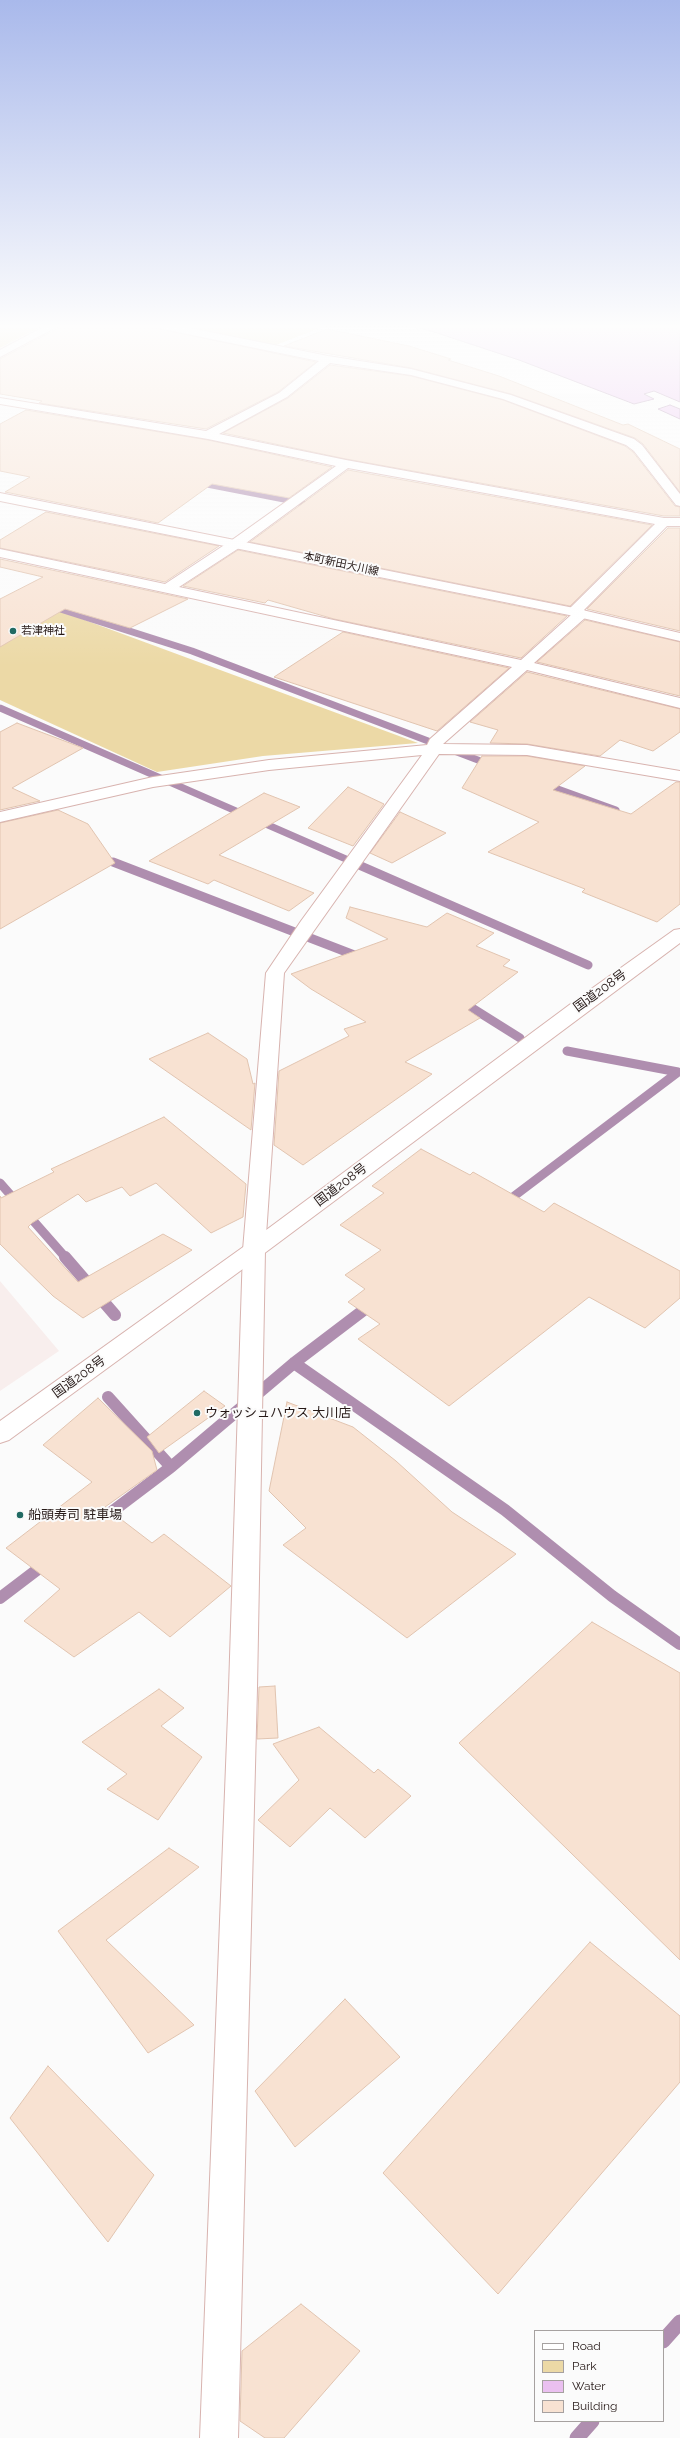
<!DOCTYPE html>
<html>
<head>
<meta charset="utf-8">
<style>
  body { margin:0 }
  #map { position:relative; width:680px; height:2438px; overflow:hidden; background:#fbfbfb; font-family:Raleway,sans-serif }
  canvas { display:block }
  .legend { position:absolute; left:534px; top:2330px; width:130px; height:92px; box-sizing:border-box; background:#fbfbfb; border:1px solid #a6a1a0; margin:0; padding:5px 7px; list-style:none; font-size:12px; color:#261917 }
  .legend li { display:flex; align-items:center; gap:8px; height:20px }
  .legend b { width:20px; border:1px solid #a6a1a0 }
</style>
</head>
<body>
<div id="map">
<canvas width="680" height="2438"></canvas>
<ul class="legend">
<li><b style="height:5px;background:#fff"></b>Road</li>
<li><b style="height:11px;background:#ecd9a6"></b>Park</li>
<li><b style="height:11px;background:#eac0f0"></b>Water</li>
<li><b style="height:11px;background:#f8e2d2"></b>Building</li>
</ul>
</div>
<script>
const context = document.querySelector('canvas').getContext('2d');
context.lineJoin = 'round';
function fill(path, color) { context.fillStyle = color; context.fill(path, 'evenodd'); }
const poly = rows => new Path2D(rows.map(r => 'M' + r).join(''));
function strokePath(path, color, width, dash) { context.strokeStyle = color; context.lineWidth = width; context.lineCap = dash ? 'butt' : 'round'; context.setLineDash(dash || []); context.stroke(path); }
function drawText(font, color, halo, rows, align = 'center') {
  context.font = font + ' Raleway,"Noto Sans JP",sans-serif'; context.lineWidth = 4; context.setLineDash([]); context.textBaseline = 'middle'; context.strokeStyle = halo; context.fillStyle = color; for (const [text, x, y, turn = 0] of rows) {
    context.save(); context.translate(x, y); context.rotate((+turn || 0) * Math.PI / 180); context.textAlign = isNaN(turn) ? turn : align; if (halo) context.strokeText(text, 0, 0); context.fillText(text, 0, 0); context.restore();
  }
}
fill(poly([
  [0,1281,59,1351,0,1391]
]), '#f8eeed');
fill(poly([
  [0,324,46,324,0,348],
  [172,324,314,324,325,326,276,345],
  [36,602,418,743,263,756,157,772,0,700,0,619]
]), '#ecd9a6');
const water = poly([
  [401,324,680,324,680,402,654,391,644,394,654,399,634,404,519,360,431,331,401,324],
  [670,405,680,409,680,419,658,409,670,405]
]);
fill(water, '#eac0f0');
strokePath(water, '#af8eaf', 1);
strokePath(poly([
  [198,483,316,506]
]), '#af8eaf', 5.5);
strokePath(poly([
  [51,606,192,651,491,765],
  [0,708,355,863],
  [544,784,616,810],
  [103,858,116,863]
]), '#af8eaf', 7);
strokePath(poly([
  [113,862,362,958],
  [352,862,588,965],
  [461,1001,520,1038],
  [0,1183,66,1258],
  [505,1203,678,1072,567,1051]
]), '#af8eaf', 9);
strokePath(poly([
  [65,1257,115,1315],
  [294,1363,505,1510,612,1596,680,1644],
  [171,1467,294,1363,373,1303],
  [101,1520,171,1467,108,1397],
  [0,1598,46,1563]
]), '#af8eaf', 12);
strokePath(poly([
  [663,2341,680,2322],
  [577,2438,592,2421]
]), '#af8eaf', 15);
const building = poly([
  [66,324,137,324,316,362,278,392,206,429,39,403,42,401,0,394,0,359,66,324],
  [327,329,409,346,451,359,448,360,499,376,623,425,628,424,680,449,680,492,643,444,635,438,511,394,411,368,284,346,327,329],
  [330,365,411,376,503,400,625,446,633,452,675,506,680,507,680,516,664,516,346,459,223,433,288,398,330,365],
  [26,410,208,440,332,467,289,498,212,484,158,523,5,492,30,477,0,471,0,424,26,410],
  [348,470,652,525,570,606,250,542,348,470],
  [46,512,219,546,165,582,0,548,0,540,46,512],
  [668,528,680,528,680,631,587,609,668,528],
  [238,550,567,616,521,658,334,619,268,600,265,603,183,586,238,550],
  [0,559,188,599,130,628,65,609,0,647,0,599,43,577,0,567,0,559],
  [585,620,680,642,680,696,537,662,585,620],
  [343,632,509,668,437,731,274,677,343,632],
  [527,672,680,709,680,732,653,751,620,740,600,756,527,744,490,743,498,730,470,722,527,672],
  [17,723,83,748,12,788,40,801,0,810,0,732,17,723],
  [482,756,527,756,585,766,553,790,631,814,676,782,680,782,680,904,657,922,582,892,585,889,488,852,539,822,462,788,482,756],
  [348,787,384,804,353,846,308,828,348,787],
  [264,793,300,807,219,855,314,893,289,911,214,880,208,884,149,861,264,793],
  [58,810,88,824,115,863,0,929,0,823,58,810],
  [400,812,446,833,392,863,370,853,400,812],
  [350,907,427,927,447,913,494,933,476,946,510,960,503,966,518,972,468,1010,480,1018,405,1062,432,1074,303,1165,274,1145,279,1071,349,1036,344,1029,366,1022,311,989,291,974,388,939,346,918,350,907],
  [208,1033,247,1059,253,1084,255,1083,251,1130,149,1059,208,1033],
  [164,1117,246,1184,243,1217,211,1233,156,1183,130,1196,122,1187,86,1202,78,1194,32,1223,28,1227,78,1282,163,1234,192,1250,83,1318,53,1296,0,1244,0,1196,1,1198,54,1172,51,1169,164,1117],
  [421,1149,470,1175,473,1172,544,1212,554,1203,680,1271,680,1298,645,1328,589,1297,449,1406,358,1339,380,1324,348,1302,365,1289,345,1275,381,1250,340,1225,384,1193,372,1186,421,1149],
  [204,1391,225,1406,159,1453,147,1437,204,1391],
  [98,1398,152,1451,157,1470,105,1507,152,1543,164,1534,231,1586,170,1637,139,1612,74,1657,24,1621,60,1589,6,1548,92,1482,43,1445,98,1398],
  [287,1402,353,1427,396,1461,452,1512,516,1554,407,1638,283,1545,306,1528,269,1491,287,1402],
  [592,1622,680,1673,680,1960,459,1743,592,1622],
  [275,1686,278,1738,257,1739,259,1687,275,1686],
  [159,1689,184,1708,161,1726,202,1757,158,1820,107,1789,127,1774,82,1742,159,1689],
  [319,1727,374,1773,378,1769,411,1796,365,1838,330,1808,290,1847,258,1820,299,1780,273,1744,319,1727],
  [169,1848,199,1867,106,1940,194,2025,148,2053,58,1931,169,1848],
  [590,1942,680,2016,680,2082,498,2294,383,2173,590,1942],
  [345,1999,400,2057,295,2147,255,2091,345,1999],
  [48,2066,154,2175,108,2242,10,2118,48,2066],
  [301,2304,360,2351,284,2438,265,2438,240,2421,242,2351,301,2304]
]);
fill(building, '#f8e2d2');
strokePath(building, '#e1c4b0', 1);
const street = poly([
  [148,324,170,324,328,356,411,369,511,395,634,439,642,445,680,494,680,506,676,505,634,451,626,445,503,399,411,375,330,363,287,397,219,434,346,460,664,518,680,518,680,526,667,526,584,610,588,614,586,617,534,663,680,698,680,708,527,670,443,744,527,745,680,771,680,781,527,755,439,754,284,973,265,1250,257,1688,238,2438,200,2438,229,1688,243,1250,266,973,301,921,422,755,269,770,153,787,0,822,0,812,153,777,269,760,427,745,430,739,512,667,0,557,0,549,165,584,232,540,336,466,208,439,0,404,0,398,206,431,279,393,319,361,153,327,148,324],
  [348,468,655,524,569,609,567,612,571,615,521,660,179,587,242,546,348,468]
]);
const secondary = poly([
  [49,324,62,324,0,357,0,350,49,324],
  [0,493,574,608,680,633,680,641,574,616,0,501,0,493]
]);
const highway = poly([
  [680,929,680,943,262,1255,9,1440,0,1443,0,1421,246,1245,580,997,674,930,680,929]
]);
strokePath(street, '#d8b3af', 2);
strokePath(secondary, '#d8b3af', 2);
strokePath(highway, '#d8b3af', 2);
fill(street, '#fff');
fill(secondary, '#fff');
fill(highway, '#fff');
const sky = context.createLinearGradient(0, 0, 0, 666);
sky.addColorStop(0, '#a9b9eb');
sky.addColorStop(0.49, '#fdfdfd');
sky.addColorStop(1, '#fdfdfd00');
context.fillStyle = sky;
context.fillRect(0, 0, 680, 666);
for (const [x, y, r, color] of [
  [13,631,4,"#216a63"],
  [197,1413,4,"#216a63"],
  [20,1515,4,"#216a63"]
]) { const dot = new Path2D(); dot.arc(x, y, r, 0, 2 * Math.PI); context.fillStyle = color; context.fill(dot); strokePath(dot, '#fbfbfb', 1.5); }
drawText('11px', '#261917', '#fbfbfb', [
  ["本町新田大川線",341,564,12]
]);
drawText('11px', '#261917', '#fbfbfb', [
  ["若津神社",21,631]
], 'left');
drawText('13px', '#261917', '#fbfbfb', [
  ["国道208号",600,991,-36],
  ["国道208号",341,1185,-37],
  ["国道208号",79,1377,-36]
]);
drawText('13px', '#261917', '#fbfbfb', [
  ["ウォッシュハウス 大川店",205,1413],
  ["船頭寿司 駐車場",28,1515]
], 'left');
</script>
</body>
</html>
